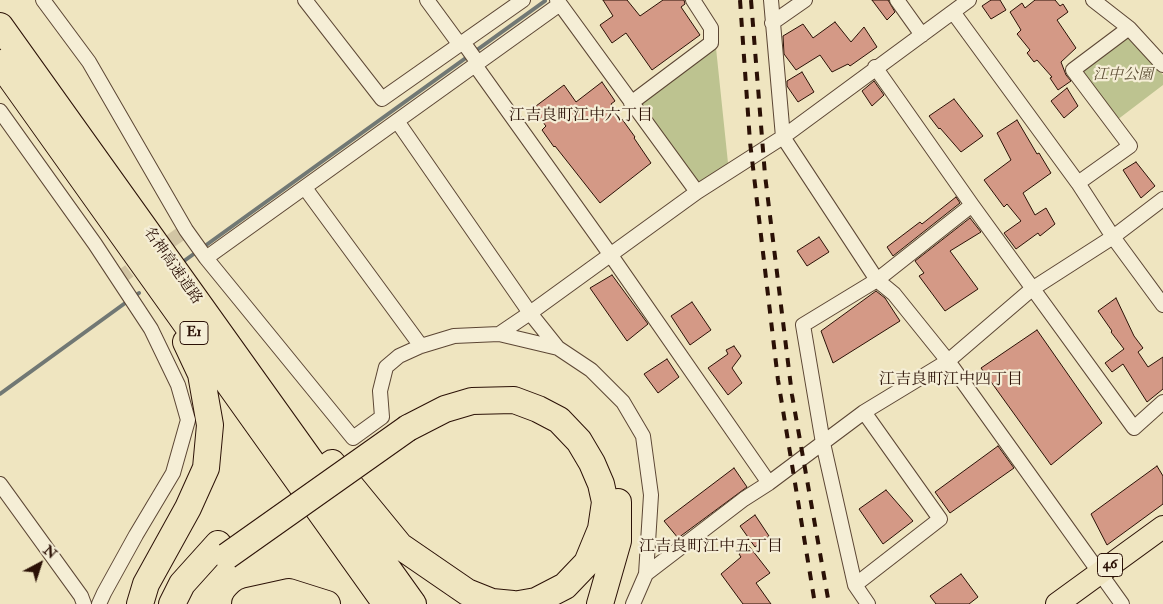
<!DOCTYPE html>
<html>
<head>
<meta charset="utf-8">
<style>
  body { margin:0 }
  #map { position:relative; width:1163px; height:604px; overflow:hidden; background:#efe5c0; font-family:"IM FELL Double Pica",serif }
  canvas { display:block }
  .north { position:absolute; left:15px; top:539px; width:50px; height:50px; -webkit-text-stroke:4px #f5eed6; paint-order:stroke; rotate:40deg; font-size:14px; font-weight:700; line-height:20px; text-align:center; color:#2b1106 }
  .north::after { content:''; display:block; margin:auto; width:18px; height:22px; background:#2b1106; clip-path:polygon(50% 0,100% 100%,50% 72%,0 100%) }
</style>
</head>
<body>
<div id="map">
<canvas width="1163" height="604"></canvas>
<div class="north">N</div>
</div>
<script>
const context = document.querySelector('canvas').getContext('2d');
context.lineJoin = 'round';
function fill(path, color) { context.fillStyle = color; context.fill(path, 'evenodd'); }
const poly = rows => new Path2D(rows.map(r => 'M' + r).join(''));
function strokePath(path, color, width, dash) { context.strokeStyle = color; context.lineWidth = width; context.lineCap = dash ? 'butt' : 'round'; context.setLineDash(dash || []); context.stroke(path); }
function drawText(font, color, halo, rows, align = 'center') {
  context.font = font + ' "IM FELL Double Pica","Noto Serif JP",serif'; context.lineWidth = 4.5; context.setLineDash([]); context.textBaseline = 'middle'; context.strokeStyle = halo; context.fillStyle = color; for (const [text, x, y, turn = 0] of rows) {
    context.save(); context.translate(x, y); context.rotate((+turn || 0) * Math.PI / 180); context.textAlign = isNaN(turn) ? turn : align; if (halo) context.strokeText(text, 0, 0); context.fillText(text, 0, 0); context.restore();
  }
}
fill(poly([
  [1129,34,1163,75,1163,85,1117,120,1080,70],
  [716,48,728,163,699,185,640,105]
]), '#bdc390');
strokePath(poly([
  [184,261,545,1],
  [0,394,139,293]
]), '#717874', 4);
const building = poly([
  [603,0,627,0,640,16,663,0,684,0,685,4,681,7,700,35,652,70,626,33,612,43,600,25,613,16,603,0],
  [872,0,888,0,895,12,887,20,872,0],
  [991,0,1000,0,1006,10,991,19,982,6,991,0],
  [1035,0,1055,0,1060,6,1063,4,1068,12,1057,20,1076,48,1061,62,1066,75,1071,81,1058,90,1050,78,1052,77,1037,60,1034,62,1027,53,1030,50,1017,34,1021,30,1010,12,1022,3,1025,8,1035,0],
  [835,22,851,42,864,27,877,47,850,66,848,64,832,72,820,55,796,70,784,54,783,36,803,24,813,38,835,22],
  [802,72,814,92,798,102,787,86,787,81,802,72],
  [874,81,884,95,872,106,862,91,874,81],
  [602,82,615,101,611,104,635,137,634,138,651,163,600,203,555,146,554,147,542,130,546,126,532,109,564,85,576,102,602,82],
  [1067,88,1078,106,1064,118,1051,101,1067,88],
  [954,99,983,136,961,152,940,128,939,129,929,116,954,99],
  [1017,120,1037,154,1039,153,1051,173,1023,193,1035,215,1046,208,1055,224,1040,236,1038,233,1016,249,1004,233,1021,221,1007,204,1004,207,984,180,1011,160,997,133,1017,120],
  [1136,162,1155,186,1141,198,1123,170,1136,162],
  [956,197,960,203,893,256,887,247,920,222,922,224,956,197],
  [970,218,981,232,950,251,978,289,945,311,919,276,924,273,915,261,970,218],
  [819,237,829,252,807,266,797,251,819,237],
  [612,275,648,324,627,341,590,288,612,275],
  [876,291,885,298,900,321,833,363,821,331,876,291],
  [1116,298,1134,336,1143,348,1138,352,1148,367,1163,357,1163,389,1147,402,1123,364,1112,372,1105,363,1124,349,1111,332,1112,331,1098,311,1116,298],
  [692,302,711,330,690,345,671,316,692,302],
  [1037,330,1102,423,1051,465,981,368,1037,330],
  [734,346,741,356,732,368,742,383,728,395,708,368,728,354,726,350,734,346],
  [667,359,679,377,658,393,644,374,667,359],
  [998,446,1014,468,950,513,935,492,998,446],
  [1157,466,1163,476,1163,504,1107,545,1091,514,1157,466],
  [734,468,747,487,678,538,664,521,734,468],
  [886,490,913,521,883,544,859,509,886,490],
  [755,515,769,536,755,547,740,526,755,515],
  [749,546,770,573,756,583,771,604,743,604,721,574,741,557,739,554,749,546],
  [961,574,978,597,969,604,936,604,930,596,961,574]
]);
fill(building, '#d49986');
strokePath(building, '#2b1106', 1);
strokePath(poly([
  [118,279,186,230]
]), '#d2c5a4', 14, [14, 7]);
const minor = poly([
  [43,0,89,62,186,230,206,258,353,438,382,417,380,391,386,367,399,356,421,346,454,336,499,334,530,313,697,192,783,137,969,0],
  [305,0,382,99,523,0],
  [427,0,460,45],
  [557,0,697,192],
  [771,0,783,137,877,280,894,294,948,361,1122,604],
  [897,0,922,35],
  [1093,0,1129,28,1163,65],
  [953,12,1078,183,1113,237,1163,305],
  [772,23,805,0],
  [463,42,478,63],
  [475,65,610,254,769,483],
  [875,67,972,205,1134,428,1163,402],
  [631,103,711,43,711,28,693,0],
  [0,111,95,244,151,329,178,385,188,420,173,473,136,535,104,593,99,604],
  [397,121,530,313,558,348,591,370,623,402,643,436,651,495,646,574,633,604],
  [1078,183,1130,146,1073,70,1129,28],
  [305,188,421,346],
  [206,258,560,4],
  [499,334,558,348],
  [0,484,81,596,84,604],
  [646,574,744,499,769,483,864,412,948,361,1032,289,1113,237,1163,199],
  [855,585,940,519,864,412],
  [868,604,855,585,823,443,803,325,877,280,972,205]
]);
const primary = poly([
  [1057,604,1163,527]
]);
const motorway = poly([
  [0,26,413,604],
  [0,63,386,604],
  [408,428,445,409,472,401,514,400,538,409,559,420,579,441,592,463,601,484,605,502,601,529,587,563,565,586,536,601,519,604],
  [332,463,400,546,467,592,492,602,513,604],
  [140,604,146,584,188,508,206,468,210,425,201,374,186,342],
  [172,604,182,584,218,544],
  [245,604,248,601,289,592,327,604],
  [600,604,618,541,618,502]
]);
strokePath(minor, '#5c4634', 16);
strokePath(primary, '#2b1106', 24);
strokePath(motorway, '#2b1106', 28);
strokePath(minor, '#f5eed6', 14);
strokePath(primary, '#efe5c0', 22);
strokePath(motorway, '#efe5c0', 26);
strokePath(poly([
  [740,0,750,142,778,380,815,604],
  [751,0,765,175,792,395,829,604]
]), '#2b1106', 4, [9, 9]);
const motorwayBridge = poly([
  [227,556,408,428]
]);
strokePath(motorwayBridge, '#2b1106', 28, []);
strokePath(motorwayBridge, '#efe5c0', 26);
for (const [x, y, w] of [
  [194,333,28],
  [1110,565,25]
]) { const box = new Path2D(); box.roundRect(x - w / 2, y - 11.5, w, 23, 4); context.fillStyle = '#f5eed6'; context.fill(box); strokePath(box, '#2b1106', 1); }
drawText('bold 14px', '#2b1106', null, [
  ["E1",194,333],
  ["46",1110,565]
]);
drawText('italic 15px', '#5e4f36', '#f5eed6', [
  ["江中公園",1123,76]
]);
drawText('15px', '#2b1106', '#f5eed6', [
  ["名神高速道路",172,266,55]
]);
drawText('16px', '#2b1106', '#f5eed6', [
  ["江吉良町江中六丁目",581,117],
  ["江吉良町江中四丁目",951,381],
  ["江吉良町江中五丁目",711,548]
]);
</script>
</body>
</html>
